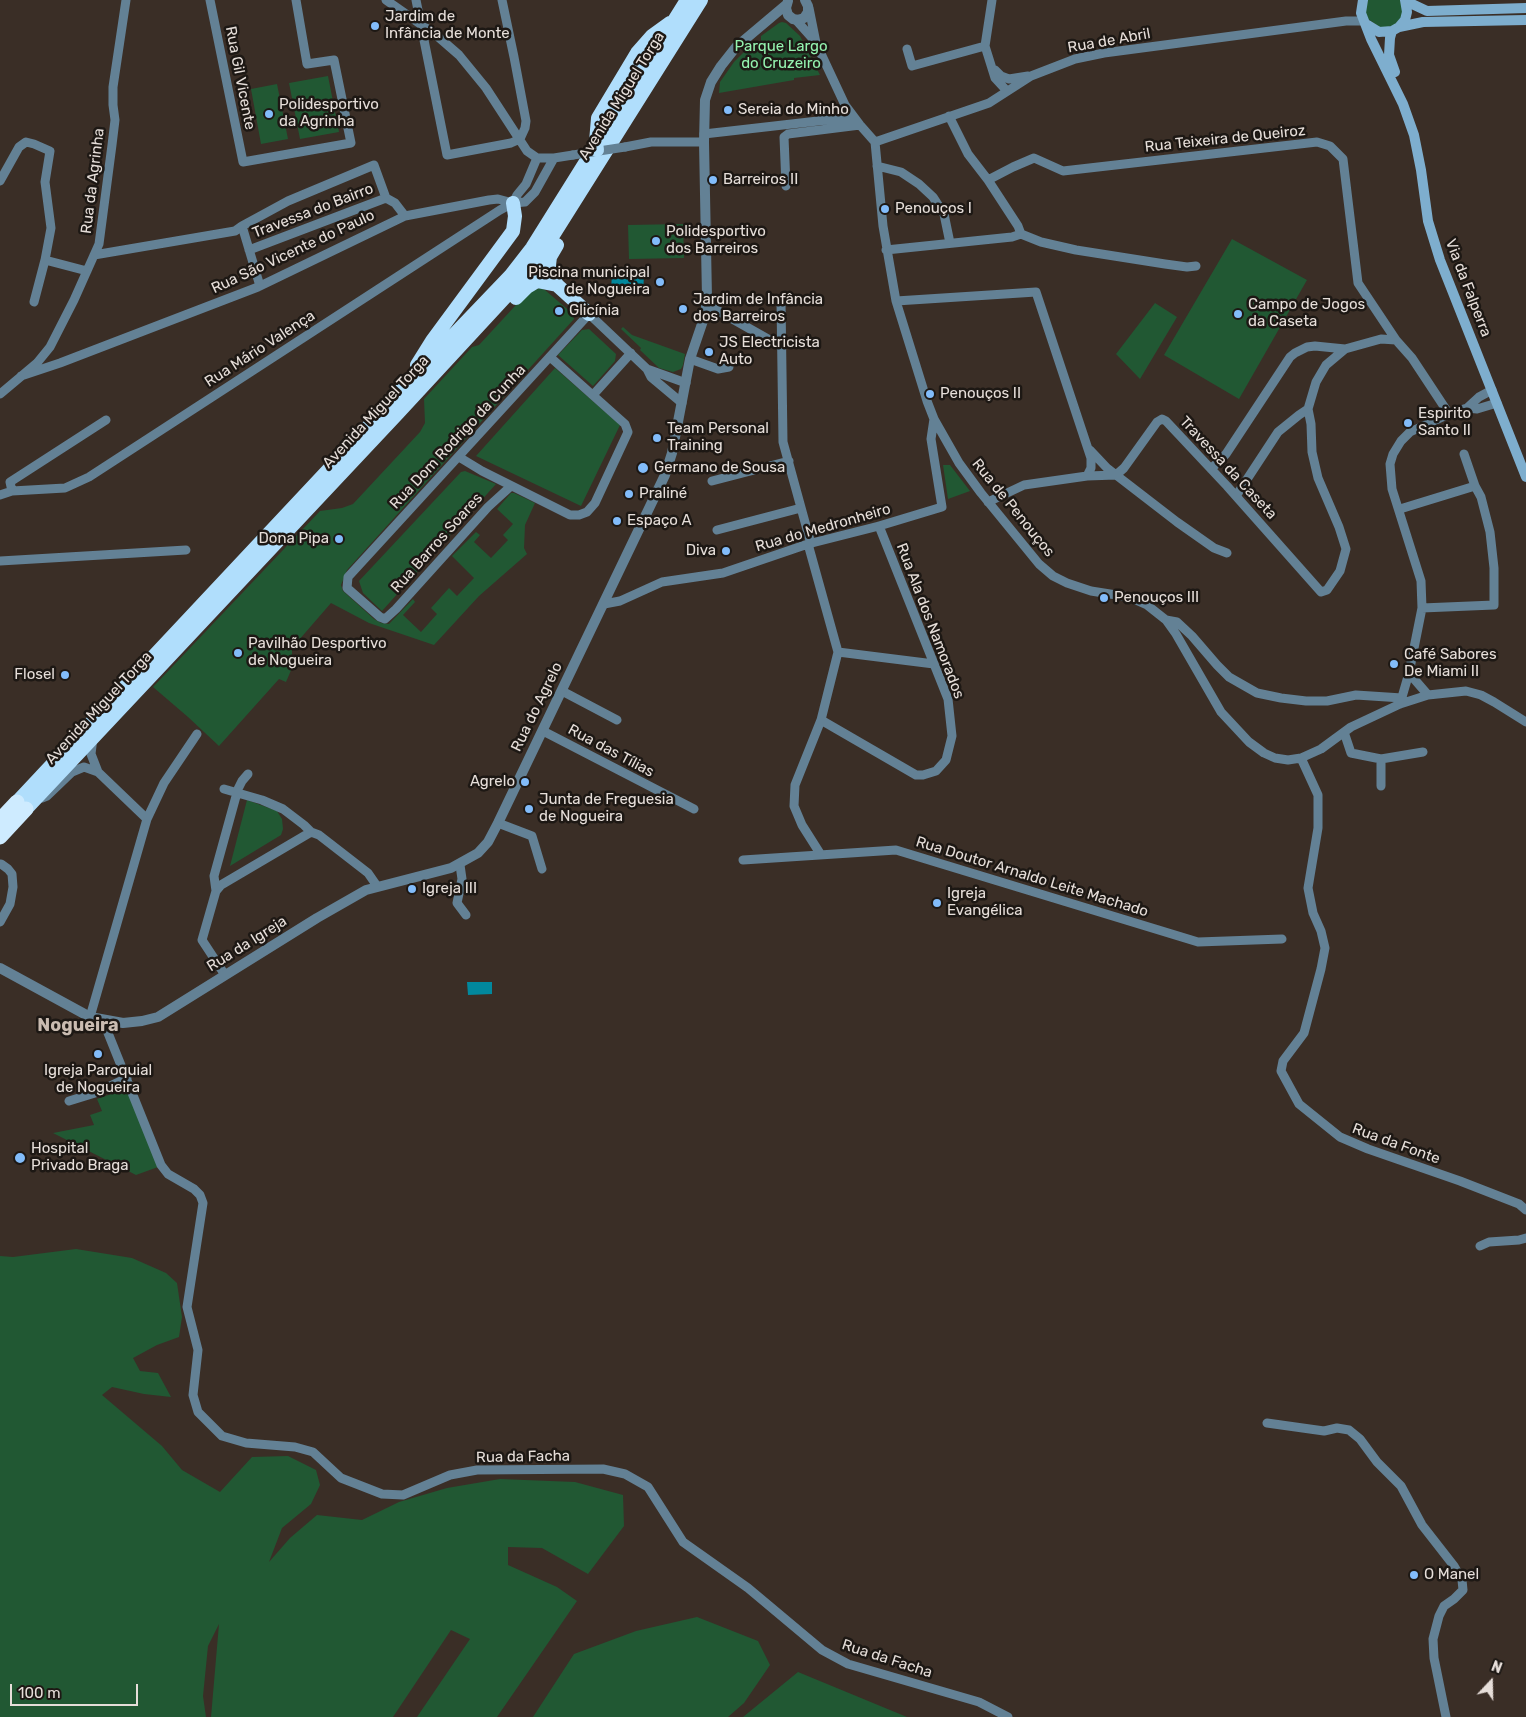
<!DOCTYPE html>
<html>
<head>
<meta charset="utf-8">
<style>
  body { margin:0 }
  #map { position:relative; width:1526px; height:1717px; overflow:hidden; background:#3a2e26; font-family:Rubik,sans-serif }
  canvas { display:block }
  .north { position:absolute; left:1466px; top:1657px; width:50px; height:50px; -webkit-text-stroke:4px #1d1814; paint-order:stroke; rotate:21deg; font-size:14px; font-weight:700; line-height:20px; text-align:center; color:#e6ded9 }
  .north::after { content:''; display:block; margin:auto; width:18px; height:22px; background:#e6ded9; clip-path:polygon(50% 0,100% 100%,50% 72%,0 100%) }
  .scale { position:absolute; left:10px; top:1684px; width:128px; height:22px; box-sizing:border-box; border:2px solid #e6ded9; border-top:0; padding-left:6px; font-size:15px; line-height:18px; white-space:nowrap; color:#e6ded9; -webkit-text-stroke:4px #1d1814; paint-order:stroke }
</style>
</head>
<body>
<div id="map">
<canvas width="1526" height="1717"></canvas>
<div class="north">N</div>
<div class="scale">100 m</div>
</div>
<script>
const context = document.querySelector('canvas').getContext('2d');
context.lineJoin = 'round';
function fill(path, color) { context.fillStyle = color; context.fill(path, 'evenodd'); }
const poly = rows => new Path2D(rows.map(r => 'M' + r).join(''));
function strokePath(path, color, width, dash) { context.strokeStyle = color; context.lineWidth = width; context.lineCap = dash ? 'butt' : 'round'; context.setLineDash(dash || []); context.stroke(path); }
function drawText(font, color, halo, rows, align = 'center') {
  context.font = font + ' Rubik,sans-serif'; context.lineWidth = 5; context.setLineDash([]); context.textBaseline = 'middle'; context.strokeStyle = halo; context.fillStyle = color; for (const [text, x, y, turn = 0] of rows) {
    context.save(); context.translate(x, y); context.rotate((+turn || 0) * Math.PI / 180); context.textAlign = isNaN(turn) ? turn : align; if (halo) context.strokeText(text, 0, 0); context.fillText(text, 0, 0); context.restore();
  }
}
fill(poly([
  [1368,0,1401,0,1402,3,1402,17,1393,26,1381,28,1368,19,1365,11],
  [782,22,786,23,800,36,820,75,794,78,794,80,719,93,720,82,734,62,751,45,756,45,761,41,761,36,779,23],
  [328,76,339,132,300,139,289,83],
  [277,84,288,139,261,144,251,89],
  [683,224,684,258,629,259,628,225],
  [1232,239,1307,280,1239,399,1164,355],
  [540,288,545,290,573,314,574,319,347,570,341,585,343,591,374,619,381,623,389,624,413,599,415,602,403,615,421,632,437,614,431,608,449,588,457,596,474,578,452,556,476,532,480,535,474,542,491,558,508,540,503,535,513,524,497,509,511,493,514,493,535,503,525,525,524,548,527,554,479,596,434,645,369,623,331,603,292,648,292,668,286,682,279,679,219,746,188,717,153,687,320,511,342,508,353,504,420,432,425,423,424,399,472,347,479,345,527,293],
  [1155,303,1177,317,1140,379,1116,354],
  [623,327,632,335,685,354,683,365,681,369,673,372,659,368,640,350,641,348,621,329],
  [589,329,616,354,615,361,593,386,558,355,582,330],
  [555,368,620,425,581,506,476,456],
  [943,465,950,465,970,491,948,499],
  [465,471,496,484,382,611,363,593,359,581,461,472],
  [247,800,277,811,282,819,283,829,281,835,230,866],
  [128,1088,158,1167,136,1175,53,1133,94,1125,90,1115,102,1111,97,1099],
  [76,1249,132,1258,166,1273,177,1283,182,1317,179,1337,157,1345,133,1358,140,1371,158,1373,171,1397,144,1394,112,1387,102,1395,162,1446,182,1470,220,1492,252,1457,288,1456,316,1470,320,1485,311,1504,282,1528,269,1562,290,1538,317,1515,362,1520,399,1502,447,1488,500,1479,575,1482,623,1495,624,1526,588,1574,542,1548,508,1547,508,1565,557,1587,577,1601,497,1717,417,1717,470,1639,451,1630,393,1717,211,1717,219,1624,208,1646,203,1696,206,1717,0,1717,0,1256,13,1257],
  [697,1617,758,1641,770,1665,744,1703,728,1717,533,1717,574,1654,636,1631],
  [798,1672,907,1717,743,1717]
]), '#215833');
fill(poly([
  [612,274,644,276,643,292,611,290],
  [467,982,492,982,492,994,468,995]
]), '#02889d');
strokePath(poly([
  [210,0,243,162,351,143,334,60,307,64,296,0],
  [386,0,436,35,459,55,486,88,527,151,537,158,554,158,573,155],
  [416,0,447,155,511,143,520,139,525,128,526,121,514,57,502,0],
  [992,0,985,46,995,78,1007,91],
  [809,8,816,43,845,105,860,125,875,142,883,226,896,301,927,401,934,419,959,463,981,493,1039,564,1053,576,1067,583,1091,591,1129,597,1147,605,1166,620,1176,634,1221,712,1249,742,1264,753,1275,758,1288,760,1301,758,1321,749,1351,727,1400,704,1428,695,1466,691,1481,695,1494,702,1526,722],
  [796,20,813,39],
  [907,49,912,66,985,46],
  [995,70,1001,76,1009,79,1028,76],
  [949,116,968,154,988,180,1018,226,1021,234],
  [704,134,853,117],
  [875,142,989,103,1031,76,1075,59,1104,53,1346,21,1364,21],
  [625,147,651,142,704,142],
  [877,166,901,172,919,184,933,197,944,214,950,243],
  [988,180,1013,167,1034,158,1063,171,1317,142,1330,146,1343,159,1358,283,1396,340],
  [0,181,19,147,26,142,34,144,50,151,45,182,51,228,45,260,87,271],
  [786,186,784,137,788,134,860,125],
  [513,203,517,195,526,184,537,158],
  [249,250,386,198],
  [886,250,1012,237,1021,234,1041,242,1076,250,1165,264,1187,267,1196,266],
  [94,255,235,231,242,226],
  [260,286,242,226,288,201,374,165,386,198,395,203,405,216],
  [896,301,1036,292,1091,458,1091,468,1087,476],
  [34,302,45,260],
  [781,302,783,442,811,544],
  [706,304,782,347],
  [690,359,718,369,729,367],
  [647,369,651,377,682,403],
  [21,376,60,363,258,287,405,216,489,200,498,199,513,203],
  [0,394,37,363,50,347,74,300,99,244,112,145,115,120,113,105,113,87,126,0],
  [593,395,631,353],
  [1467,408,1477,409,1497,403],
  [1090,450,1107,468,1177,522,1214,548,1227,553],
  [1464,454,1475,486],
  [459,457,482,471,570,515,579,515,587,512,595,503,628,432,625,424,550,357],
  [1211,469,1226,454,1290,357,1295,353,1307,347,1315,346,1345,349],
  [1116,475,1124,468,1157,422,1162,419,1166,421,1227,486,1321,592,1327,590,1340,571,1346,549,1339,527,1318,478,1312,452,1311,424,1308,409,1316,382,1326,365,1345,349,1381,339,1396,340,1412,358,1449,414],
  [712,481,789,461],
  [511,486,488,507,396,609,385,619,380,617,347,588,348,577,589,314,647,369,686,383],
  [12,491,10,482,106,420],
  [0,495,12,491,65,488,89,477,500,210,513,203,525,202,535,192,554,158],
  [1236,496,1278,432,1299,415,1308,409],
  [988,502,1024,485,1087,476,1116,475],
  [1400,509,1475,486,1481,497,1490,532,1494,568,1494,605,1422,608],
  [717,530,801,508],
  [808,544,838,652,821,720,795,785,794,806,802,825,821,855],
  [0,561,186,550],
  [604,604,620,601,662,582,723,573,808,544,879,526,942,507,931,439,934,419],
  [1166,620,1177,622,1192,636,1217,665,1229,677,1257,693,1281,698,1306,701,1327,701,1356,695,1402,698],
  [838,652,934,664],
  [1409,673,1428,695],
  [562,691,617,720],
  [1400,704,1409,673,1422,608,1421,581,1392,489,1390,464,1393,454,1401,441,1410,432,1449,414,1467,408,1479,397,1492,390],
  [821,720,916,775,923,775,936,771,946,760,952,736,948,699,879,526],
  [543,731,694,809],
  [1344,732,1351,753,1381,759,1381,786],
  [93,738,91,754,98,772],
  [1301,758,1318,795,1318,828,1308,888,1313,913,1321,931,1325,948,1321,969,1304,1033,1283,1061,1281,1071,1299,1104,1340,1137,1368,1149,1460,1181,1519,1204,1526,1210],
  [1381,759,1423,752],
  [224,789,262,800,283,809,304,825,311,832,319,835,368,873,377,886],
  [42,798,47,796,72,772,84,767,98,772,147,819,90,1017],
  [147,819,164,783,197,734],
  [498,823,532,836,542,869],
  [743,860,896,850,1198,942,1282,939],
  [460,865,462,879,457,903,466,915],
  [216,891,214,876,238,789,242,781,248,774],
  [0,922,10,904,13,887,12,874,8,869,1,864],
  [225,975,202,940,216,891,221,885,311,832],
  [105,1021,108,1033,161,1165,168,1174,194,1189,200,1195,203,1203,187,1307,198,1350,193,1395,198,1412,222,1436,246,1443,295,1447,313,1452,341,1478,382,1494,403,1495,450,1475,477,1470,603,1469,625,1474,648,1487,683,1542,748,1588,822,1650,848,1664,979,1702,1008,1717],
  [69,1101,95,1093,127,1078],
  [1480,1246,1489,1242,1519,1240,1526,1238],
  [1267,1423,1324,1431,1337,1428,1349,1430,1360,1439,1377,1462,1401,1486,1422,1525,1454,1566,1462,1580,1463,1590,1454,1599,1444,1606,1439,1616,1433,1639,1434,1658,1446,1717]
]), '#638195', 9);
strokePath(poly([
  [788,1,786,8,788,15,793,19,798,20,804,18,808,12,808,6,805,0],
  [0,968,90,1017,123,1023,142,1021,158,1017,317,918,366,890,451,868,478,853,488,842,498,823,665,475,672,453,690,359,705,315,707,298,704,142,705,100,711,82,721,66,736,47,787,4]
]), '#638195', 10);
strokePath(poly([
  [1363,0,1361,13,1371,39,1403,104,1414,135,1421,170,1428,221,1440,260,1526,477],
  [1406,0,1412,4,1427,11,1526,8],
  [1366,24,1379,32,1392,31,1399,27,1405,20,1407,12,1405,0],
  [1399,27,1423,22,1526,20],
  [1392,31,1390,38,1389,55,1395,72]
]), '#7eaece', 10);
strokePath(poly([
  [596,142,598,118,637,53,652,36,670,23],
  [557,245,550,257,549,265,553,277,557,285,589,314],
  [516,298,527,287,537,281,557,285],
  [417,365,432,341,513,231,515,216,513,203],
  [17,802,361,435,400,391,511,275,532,248,687,0],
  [26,809,398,413,533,267,701,0]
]), '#b0defc', 14);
strokePath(poly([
  [0,820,17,802],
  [0,837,26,809]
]), '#ceebff', 15);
strokePath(poly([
  [573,155,625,147]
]), '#638195', 9);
strokePath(poly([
  [596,142,597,150]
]), '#b0defc', 14);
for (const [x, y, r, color] of [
  [375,26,5,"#82bcfa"],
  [728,110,5,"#82bcfa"],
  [269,114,5,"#82bcfa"],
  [713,180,5,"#82bcfa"],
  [885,209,5,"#82bcfa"],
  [656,241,5,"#82bcfa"],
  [660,282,5,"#82bcfa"],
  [683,309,5,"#82bcfa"],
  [559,311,5,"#82bcfa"],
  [1238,314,5,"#82bcfa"],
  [709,352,5,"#82bcfa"],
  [930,394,5,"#82bcfa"],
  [1408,423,5,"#82bcfa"],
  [657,438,5,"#82bcfa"],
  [643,468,6,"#82bcfa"],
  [629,494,5,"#82bcfa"],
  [617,521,5,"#82bcfa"],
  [339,539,5,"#82bcfa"],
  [726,551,5,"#82bcfa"],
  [1104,598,5,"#82bcfa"],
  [238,653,5,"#82bcfa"],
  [1394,664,5,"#82bcfa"],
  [65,675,5,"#82bcfa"],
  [525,782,5,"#82bcfa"],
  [529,809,5,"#82bcfa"],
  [412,889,5,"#82bcfa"],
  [937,903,5,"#82bcfa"],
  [98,1054,5,"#82bcfa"],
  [20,1158,6,"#82bcfa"],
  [1414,1575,5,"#82bcfa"]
]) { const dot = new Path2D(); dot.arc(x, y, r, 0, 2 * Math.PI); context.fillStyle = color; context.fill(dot); strokePath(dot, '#1d1814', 2); }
drawText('15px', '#e6ded9', '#1d1814', [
  ["Jardim de",385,17],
  ["Infância de Monte",385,34],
  ["Polidesportivo",279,105],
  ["da Agrinha",279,122],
  ["Sereia do Minho",738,110],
  ["Barreiros II",723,180],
  ["Penouços I",895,209],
  ["Polidesportivo",666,232],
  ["dos Barreiros",666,249],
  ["Piscina municipal",650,273,"right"],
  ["de Nogueira",650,290,"right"],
  ["Jardim de Infância",693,300],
  ["dos Barreiros",693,317],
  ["Campo de Jogos",1248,305],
  ["da Caseta",1248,322],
  ["Glicínia",569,311],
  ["JS Electricista",719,343],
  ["Auto",719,360],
  ["Penouços II",940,394],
  ["Espirito",1418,414],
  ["Santo II",1418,431],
  ["Team Personal",667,429],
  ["Training",667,446],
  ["Germano de Sousa",654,468],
  ["Praliné",639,494],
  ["Espaço A",627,521],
  ["Dona Pipa",329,539,"right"],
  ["Diva",716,551,"right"],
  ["Penouços III",1114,598],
  ["Pavilhão Desportivo",248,644],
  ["de Nogueira",248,661],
  ["Café Sabores",1404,655],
  ["De Miami II",1404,672],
  ["Flosel",55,675,"right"],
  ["Agrelo",515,782,"right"],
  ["Junta de Freguesia",539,800],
  ["de Nogueira",539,817],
  ["Igreja III",422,889],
  ["Igreja",947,894],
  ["Evangélica",947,911],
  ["Igreja Paroquial",98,1071,"center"],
  ["de Nogueira",98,1088,"center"],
  ["Hospital",31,1149],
  ["Privado Braga",31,1166],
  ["O Manel",1424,1575]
], 'left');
drawText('15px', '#e6ded9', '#1d1814', [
  ["Rua de Abril",1109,41,-10],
  ["Rua Gil Vicente",240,78,79],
  ["Avenida Miguel Torga",622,96,-58],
  ["Rua Teixeira de Queiroz",1225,139,-6],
  ["Rua da Agrinha",93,181,-83],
  ["Travessa do Bairro",313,211,-21],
  ["Rua São Vicente do Paulo",293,252,-25],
  ["Via da Falperra",1468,288,69],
  ["Rua Mário Valença",260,349,-33],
  ["Avenida Miguel Torga",376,412,-47],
  ["Rua Dom Rodrigo da Cunha",458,437,-47],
  ["Travessa da Caseta",1228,468,47],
  ["Rua de Penouços",1013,508,51],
  ["Rua do Medronheiro",823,528,-16],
  ["Rua Barros Soares",437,543,-48],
  ["Rua Ala dos Namorados",930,621,69],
  ["Rua do Agrelo",537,707,-64],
  ["Avenida Miguel Torga",99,708,-47],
  ["Rua das Tílias",611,751,28],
  ["Rua Doutor Arnaldo Leite Machado",1032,877,17],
  ["Rua da Igreja",247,944,-32],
  ["Rua da Fonte",1396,1144,20],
  ["Rua da Facha",523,1457,-1],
  ["Rua da Facha",887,1659,18]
]);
drawText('15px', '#95f4b0', '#1d1814', [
  ["Parque Largo",781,47],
  ["do Cruzeiro",781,64]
]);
drawText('bold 18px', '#cabcb1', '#1d1814', [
  ["Nogueira",78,1026]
]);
</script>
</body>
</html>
